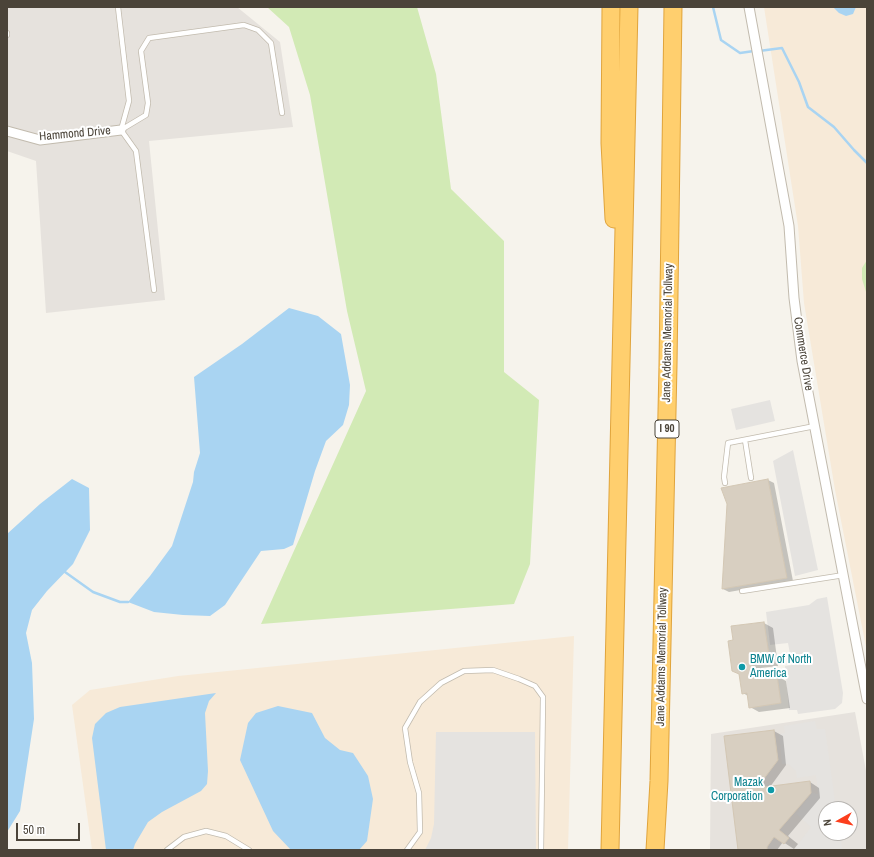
<!DOCTYPE html>
<html>
<head>
<meta charset="utf-8">
<style>
  body { margin:0 }
  #map { position:relative; width:874px; height:857px; overflow:hidden; background:#f6f3ec; font-family:"Archivo Narrow",sans-serif }
  canvas { display:block }
  .frame { position:absolute; inset:0; border:8px solid #4b4439; pointer-events:none }
  .north { position:absolute; left:818px; top:801px; width:40px; height:40px; box-sizing:border-box; background:#fff; border:1px solid #b7b4b0; border-radius:50%; rotate:262deg; font-size:11px; font-weight:700; line-height:16px; text-align:center; color:#4b4439 }
  .north::after { content:''; display:block; margin:auto; width:14px; height:18px; background:#fc3f1d; clip-path:polygon(50% 0,100% 100%,50% 72%,0 100%) }
  .scale { position:absolute; left:16px; top:823px; width:64px; height:18px; box-sizing:border-box; border:2px solid #4b4439; border-top:0; padding-left:5px; font-size:12px; line-height:14px; white-space:nowrap; color:#4b4439; -webkit-text-stroke:3px #fff; paint-order:stroke }
</style>
</head>
<body>
<div id="map">
<canvas width="874" height="857"></canvas>
<div class="frame"></div>
<div class="north">N</div>
<div class="scale">50 m</div>
</div>
<script>
const context = document.querySelector('canvas').getContext('2d');
context.lineJoin = 'round';
function fill(path, color) { context.fillStyle = color; context.fill(path, 'evenodd'); }
const poly = rows => new Path2D(rows.map(r => 'M' + r).join(''));
function strokePath(path, color, width, dash) { context.strokeStyle = color; context.lineWidth = width; context.lineCap = dash ? 'butt' : 'round'; context.setLineDash(dash || []); context.stroke(path); }
function drawText(font, color, halo, rows, align = 'center') {
  context.font = font + ' "Archivo Narrow",sans-serif'; context.lineWidth = 4; context.setLineDash([]); context.textBaseline = 'middle'; context.strokeStyle = halo; context.fillStyle = color; for (const [text, x, y, turn = 0] of rows) {
    context.save(); context.translate(x, y); context.rotate((+turn || 0) * Math.PI / 180); context.textAlign = isNaN(turn) ? turn : align; if (halo) context.strokeText(text, 0, 0); context.fillText(text, 0, 0); context.restore();
  }
}
fill(poly([
  [764,7,867,7,867,652,835,490,804,303,798,226],
  [574,636,568,850,92,850,72,705,90,690,178,676]
]), '#f7ead8');
fill(poly([
  [7,7,237,7,280,42,293,127,149,141,165,300,46,313,36,161,7,151],
  [855,712,867,776,867,850,710,850,711,734],
  [826,809,850,809,850,833,826,833]
]), '#e6e2dd');
fill(poly([
  [267,7,417,7,436,74,451,189,504,241,504,372,539,400,530,564,514,604,261,624,366,391,347,311,310,95,289,27],
  [867,260,867,295,862,279,862,268]
]), '#d2eab5');
fill(poly([
  [770,400,775,421,736,430,731,409],
  [793,450,818,570,795,576,773,461],
  [827,597,843,693,842,703,835,709,798,714,797,710,789,710,785,666,792,665,788,643,770,645,766,612,809,605,817,599],
  [815,721,817,729,825,729,836,809,826,809,826,833,840,833,842,850,794,850,811,827,796,814,812,793,818,794,816,775,797,778,796,771,788,764,782,764,779,734,785,733,784,726],
  [436,732,535,732,536,850,425,850,431,838,434,824]
]), '#e5e3e0');
fill(poly([
  [833,7,856,7,853,14,846,16,839,13],
  [289,308,318,316,341,334,350,385,349,405,343,425,326,441,315,471,293,545,284,549,261,551,225,605,210,616,183,615,154,612,128,602,150,576,172,546,193,482,194,472,200,453,194,377,242,344],
  [72,479,89,488,90,530,73,564,47,591,32,610,26,633,32,663,34,719,20,811,7,832,7,534,40,504],
  [216,693,209,701,205,713,208,771,207,784,201,791,162,812,148,822,135,844,133,850,106,850,92,738,95,724,106,713,120,707],
  [278,706,312,713,325,738,340,750,353,753,368,776,373,799,367,841,359,850,291,850,273,831,240,760,248,723,256,713]
]), '#a9d4f2');
fill(poly([
  [768,480,774,483,793,581,729,592,723,589,728,504,722,489],
  [764,623,773,628,778,666,761,668,762,678,777,676,786,681,790,708,759,712,750,707,748,696,743,693,739,674,733,670,734,641],
  [774,731,783,736,786,765,770,787,810,782,819,788,820,798,788,836,798,844,794,849,783,842,777,850,739,850,725,737]
]), '#0003');
strokePath(poly([
  [713,7,721,40,740,53,754,51],
  [759,51,782,48,799,82,808,107,834,127,854,150,867,163],
  [65,572,93,592,120,602,128,602]
]), '#a9d4f2', 2.5);
const building = poly([
  [768,479,787,578,722,589,727,504,721,488,768,479],
  [764,622,770,661,752,663,754,678,777,675,781,703,749,708,747,693,742,694,739,674,732,671,728,641,733,640,731,626,764,622],
  [774,730,778,760,757,788,810,781,811,793,779,830,789,838,784,844,774,837,767,847,767,850,738,850,724,736,774,730]
]);
fill(building, '#d8cfc1');
strokePath(building, '#d3c7b4', 1);
const lane = poly([
  [118,7,129,101,121,130],
  [7,33,7,35],
  [121,130,146,115,148,103,141,51,149,38,244,25,258,30,271,43,282,113],
  [121,130,136,151,154,290],
  [745,440,751,478],
  [725,483,724,477,728,443,815,426],
  [742,591,844,575],
  [167,850,184,837,206,831,226,836,249,850],
  [407,850,420,832,419,793,410,762,405,728,420,702,441,683,464,671,493,670,519,679,535,686,543,697,541,850]
]);
const street = poly([
  [749,7,789,226,794,298,802,361,867,699],
  [7,131,40,140,121,130]
]);
const highway = poly([
  [611,7,610,143,614,219],
  [610,850,629,7],
  [655,850,659,781,668,365,673,7]
]);
strokePath(lane, '#c2bbae', 6);
strokePath(street, '#c2bbae', 11);
strokePath(highway, '#e0a43c', 19);
strokePath(lane, '#fff', 4.5);
strokePath(street, '#fff', 9);
strokePath(highway, '#ffcf6e', 17);
for (const [x, y, r, color] of [
  [742,667,4,"#0f9aa8"],
  [771,790,4,"#0f9aa8"]
]) { const dot = new Path2D(); dot.arc(x, y, r, 0, 2 * Math.PI); context.fillStyle = color; context.fill(dot); strokePath(dot, '#fff', 1.5); }
for (const [x, y, w] of [
  [667,429,24]
]) { const box = new Path2D(); box.roundRect(x - w / 2, y - 9, w, 18, 3); context.fillStyle = '#fff'; context.fill(box); strokePath(box, '#4b4439', 1); }
drawText('bold 11px', '#4b4439', null, [
  ["I 90",667,429]
]);
drawText('12px', '#4b4439', '#fff', [
  ["Hammond Drive",75,134,-5],
  ["Jane Addams Memorial Tollway",668,333,-89],
  ["Commerce Drive",803,354,81],
  ["Jane Addams Memorial Tollway",662,657,-89]
]);
drawText('12px', '#0d838f', '#fff', [
  ["BMW of North",750,660],
  ["America",750,674],
  ["Mazak",763,783,"right"],
  ["Corporation",763,797,"right"]
], 'left');
</script>
</body>
</html>
